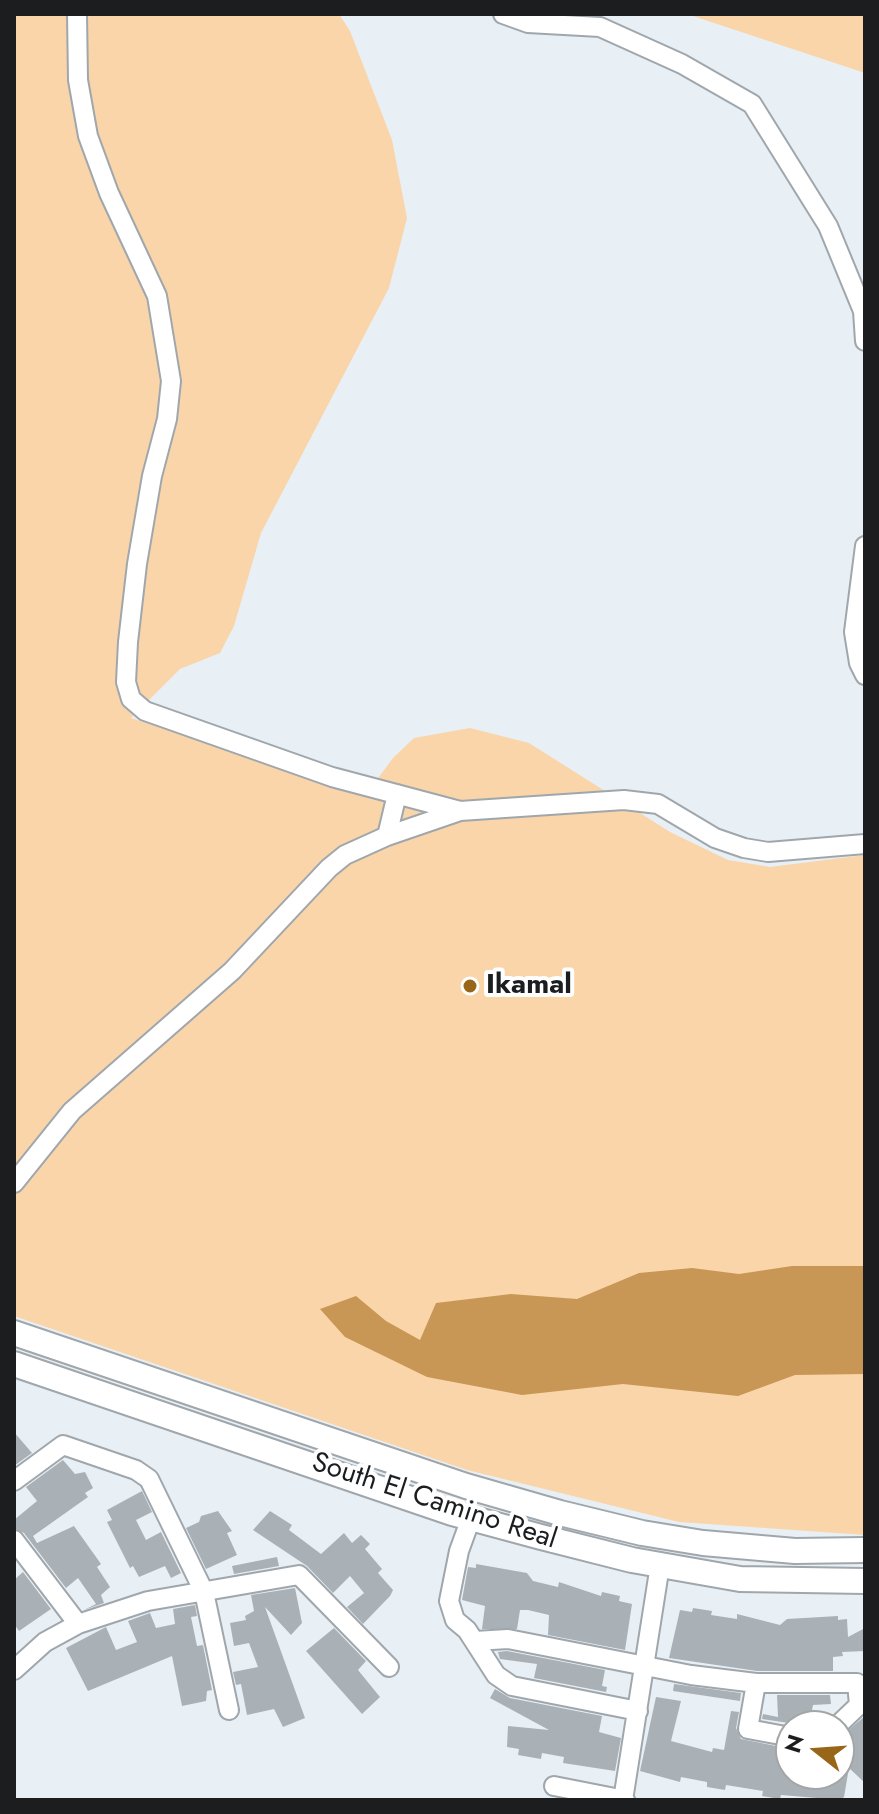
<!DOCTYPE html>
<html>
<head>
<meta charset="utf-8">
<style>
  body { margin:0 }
  #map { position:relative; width:879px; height:1814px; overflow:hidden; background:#e8f0f5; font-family:Jost,sans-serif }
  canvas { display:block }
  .frame { position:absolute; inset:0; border:16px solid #1b1d1f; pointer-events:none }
  .north { position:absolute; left:775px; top:1710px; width:80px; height:80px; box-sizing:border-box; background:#fff; border:2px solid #a4a5a5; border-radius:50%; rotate:287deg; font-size:22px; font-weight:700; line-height:32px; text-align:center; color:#1b1d1f }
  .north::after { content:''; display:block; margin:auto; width:28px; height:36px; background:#976618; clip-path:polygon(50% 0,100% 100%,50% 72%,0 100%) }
</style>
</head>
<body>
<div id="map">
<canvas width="879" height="1814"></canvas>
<div class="frame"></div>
<div class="north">N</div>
</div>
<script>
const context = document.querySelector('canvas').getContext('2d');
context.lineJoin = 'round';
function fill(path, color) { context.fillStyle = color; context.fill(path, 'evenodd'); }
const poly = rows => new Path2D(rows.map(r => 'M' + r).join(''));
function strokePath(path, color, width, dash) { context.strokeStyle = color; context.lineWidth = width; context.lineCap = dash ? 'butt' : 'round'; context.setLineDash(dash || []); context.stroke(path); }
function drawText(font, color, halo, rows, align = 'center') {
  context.font = font + ' Jost,sans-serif'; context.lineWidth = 8; context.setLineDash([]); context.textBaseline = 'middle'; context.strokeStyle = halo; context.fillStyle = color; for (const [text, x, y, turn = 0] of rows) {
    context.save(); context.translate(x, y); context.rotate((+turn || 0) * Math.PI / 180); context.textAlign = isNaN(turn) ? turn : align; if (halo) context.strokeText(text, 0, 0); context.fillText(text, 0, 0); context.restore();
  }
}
fill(poly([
  [14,14,339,14,350,31,392,140,407,218,389,288,261,533,234,626,220,653,180,669,131,718,367,793,393,758,414,738,470,728,529,743,670,832,728,860,770,867,865,855,865,1535,679,1522,467,1470,14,1316],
  [687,14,865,14,865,73]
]), '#f9d5a9');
fill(poly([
  [792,1266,865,1266,865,1374,795,1375,738,1396,623,1384,522,1395,427,1377,345,1337,320,1309,356,1296,386,1321,420,1340,436,1303,511,1294,577,1299,639,1273,692,1268,739,1274]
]), '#c89755');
fill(poly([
  [14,1432,32,1453,14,1466],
  [63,1460,75,1474,85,1472,93,1488,85,1493,88,1497,33,1536,37,1543,74,1526,101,1564,97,1567,110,1587,101,1595,104,1603,84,1610,96,1604,78,1578,66,1588,24,1533,14,1528,14,1520,37,1501,26,1487],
  [142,1491,152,1512,136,1520,146,1540,161,1532,181,1573,171,1578,165,1566,139,1577,133,1566,130,1568,107,1522,112,1520,107,1510],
  [218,1511,232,1531,227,1533,237,1555,206,1569,186,1528,199,1522,201,1516],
  [270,1511,292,1525,289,1530,321,1554,344,1533,352,1543,361,1535,370,1544,365,1549,382,1569,378,1573,393,1590,390,1596,363,1624,347,1607,364,1593,350,1576,333,1593,307,1566,253,1530],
  [277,1557,279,1566,234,1574,232,1566],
  [476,1564,527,1573,533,1581,558,1587,559,1582,601,1596,602,1592,620,1596,619,1601,632,1604,625,1650,548,1635,549,1615,528,1610,520,1610,517,1629,482,1629,485,1606,462,1600,468,1567,476,1568],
  [23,1572,51,1609,19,1631,14,1624,14,1580],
  [295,1588,302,1623,291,1635,265,1607,305,1718,283,1727,274,1709,247,1715,241,1684,236,1685,233,1672,258,1667,249,1643,234,1646,230,1623,246,1620,245,1616,254,1611,251,1595],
  [195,1605,197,1616,191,1617,197,1646,203,1645,212,1690,207,1691,206,1701,182,1706,172,1656,88,1691,66,1648,106,1627,116,1650,137,1642,128,1621,150,1613,156,1628,175,1624,173,1609],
  [693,1608,712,1611,711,1615,737,1619,737,1614,780,1625,787,1619,838,1616,838,1620,847,1619,848,1637,865,1628,865,1651,842,1652,843,1656,833,1657,833,1671,757,1671,669,1658,680,1610,692,1612],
  [334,1628,366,1661,358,1670,380,1697,362,1714,306,1651],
  [507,1651,605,1670,602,1686,607,1687,606,1692,534,1678,537,1664,500,1659,498,1652],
  [674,1684,741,1693,740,1701,673,1691],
  [495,1689,510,1698,602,1716,599,1732,621,1738,615,1771,563,1763,564,1757,542,1753,541,1759,518,1755,519,1749,507,1747,508,1726,549,1730,490,1698],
  [777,1695,830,1695,831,1704,813,1705,809,1726,762,1719,763,1714,778,1717],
  [656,1697,681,1701,671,1741,712,1752,713,1748,724,1750,731,1711,739,1712,736,1728,741,1739,791,1749,791,1774,839,1774,839,1738,865,1716,865,1783,849,1768,844,1797,840,1800,781,1795,780,1799,762,1796,763,1791,726,1785,725,1790,707,1787,707,1782,681,1777,680,1782,640,1771]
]), '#aab1b6');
const minor = poly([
  [77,14,78,80,88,136,109,193,157,296,171,381,167,419,152,476,137,564,128,642,126,682,131,699,145,711,332,777,460,811,624,800,658,804,715,838,744,848,768,852,865,844],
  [503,14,528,23,600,27,682,64,752,104,828,226,863,311,865,341],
  [865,546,854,632,859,663,865,675],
  [387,836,397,794],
  [14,1183,72,1111,232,971,329,868,345,855,387,836,460,811],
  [14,1481,63,1445,136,1470,149,1479,204,1592,229,1710],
  [471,1518,459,1551,449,1601,455,1620,467,1630,496,1675,512,1686,638,1711],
  [14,1540,78,1624],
  [475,1641,508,1639,691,1675,756,1683],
  [14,1670,45,1642,78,1624,148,1601,299,1575,389,1667],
  [791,1737,748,1729,756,1683,857,1683,859,1705,837,1726],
  [554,1786,625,1800],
  [623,1800,660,1565]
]);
const major = poly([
  [14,1333,466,1486,560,1513,642,1533,703,1543,795,1551,865,1550],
  [14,1364,452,1513,541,1537,632,1560,740,1579,865,1581]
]);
strokePath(minor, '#a0a7ac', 22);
strokePath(major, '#a0a7ac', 28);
strokePath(minor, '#fff', 18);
strokePath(major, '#fff', 24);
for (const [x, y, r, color] of [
  [470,986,8,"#976618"]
]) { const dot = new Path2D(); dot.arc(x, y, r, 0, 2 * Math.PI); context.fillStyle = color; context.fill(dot); strokePath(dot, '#fff', 3); }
drawText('bold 28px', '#1b1d1f', '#fff', [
  ["Ikamal",486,986]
], 'left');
drawText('28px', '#1b1d1f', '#fff', [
  ["South El Camino Real",434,1502,18]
]);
</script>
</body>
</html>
